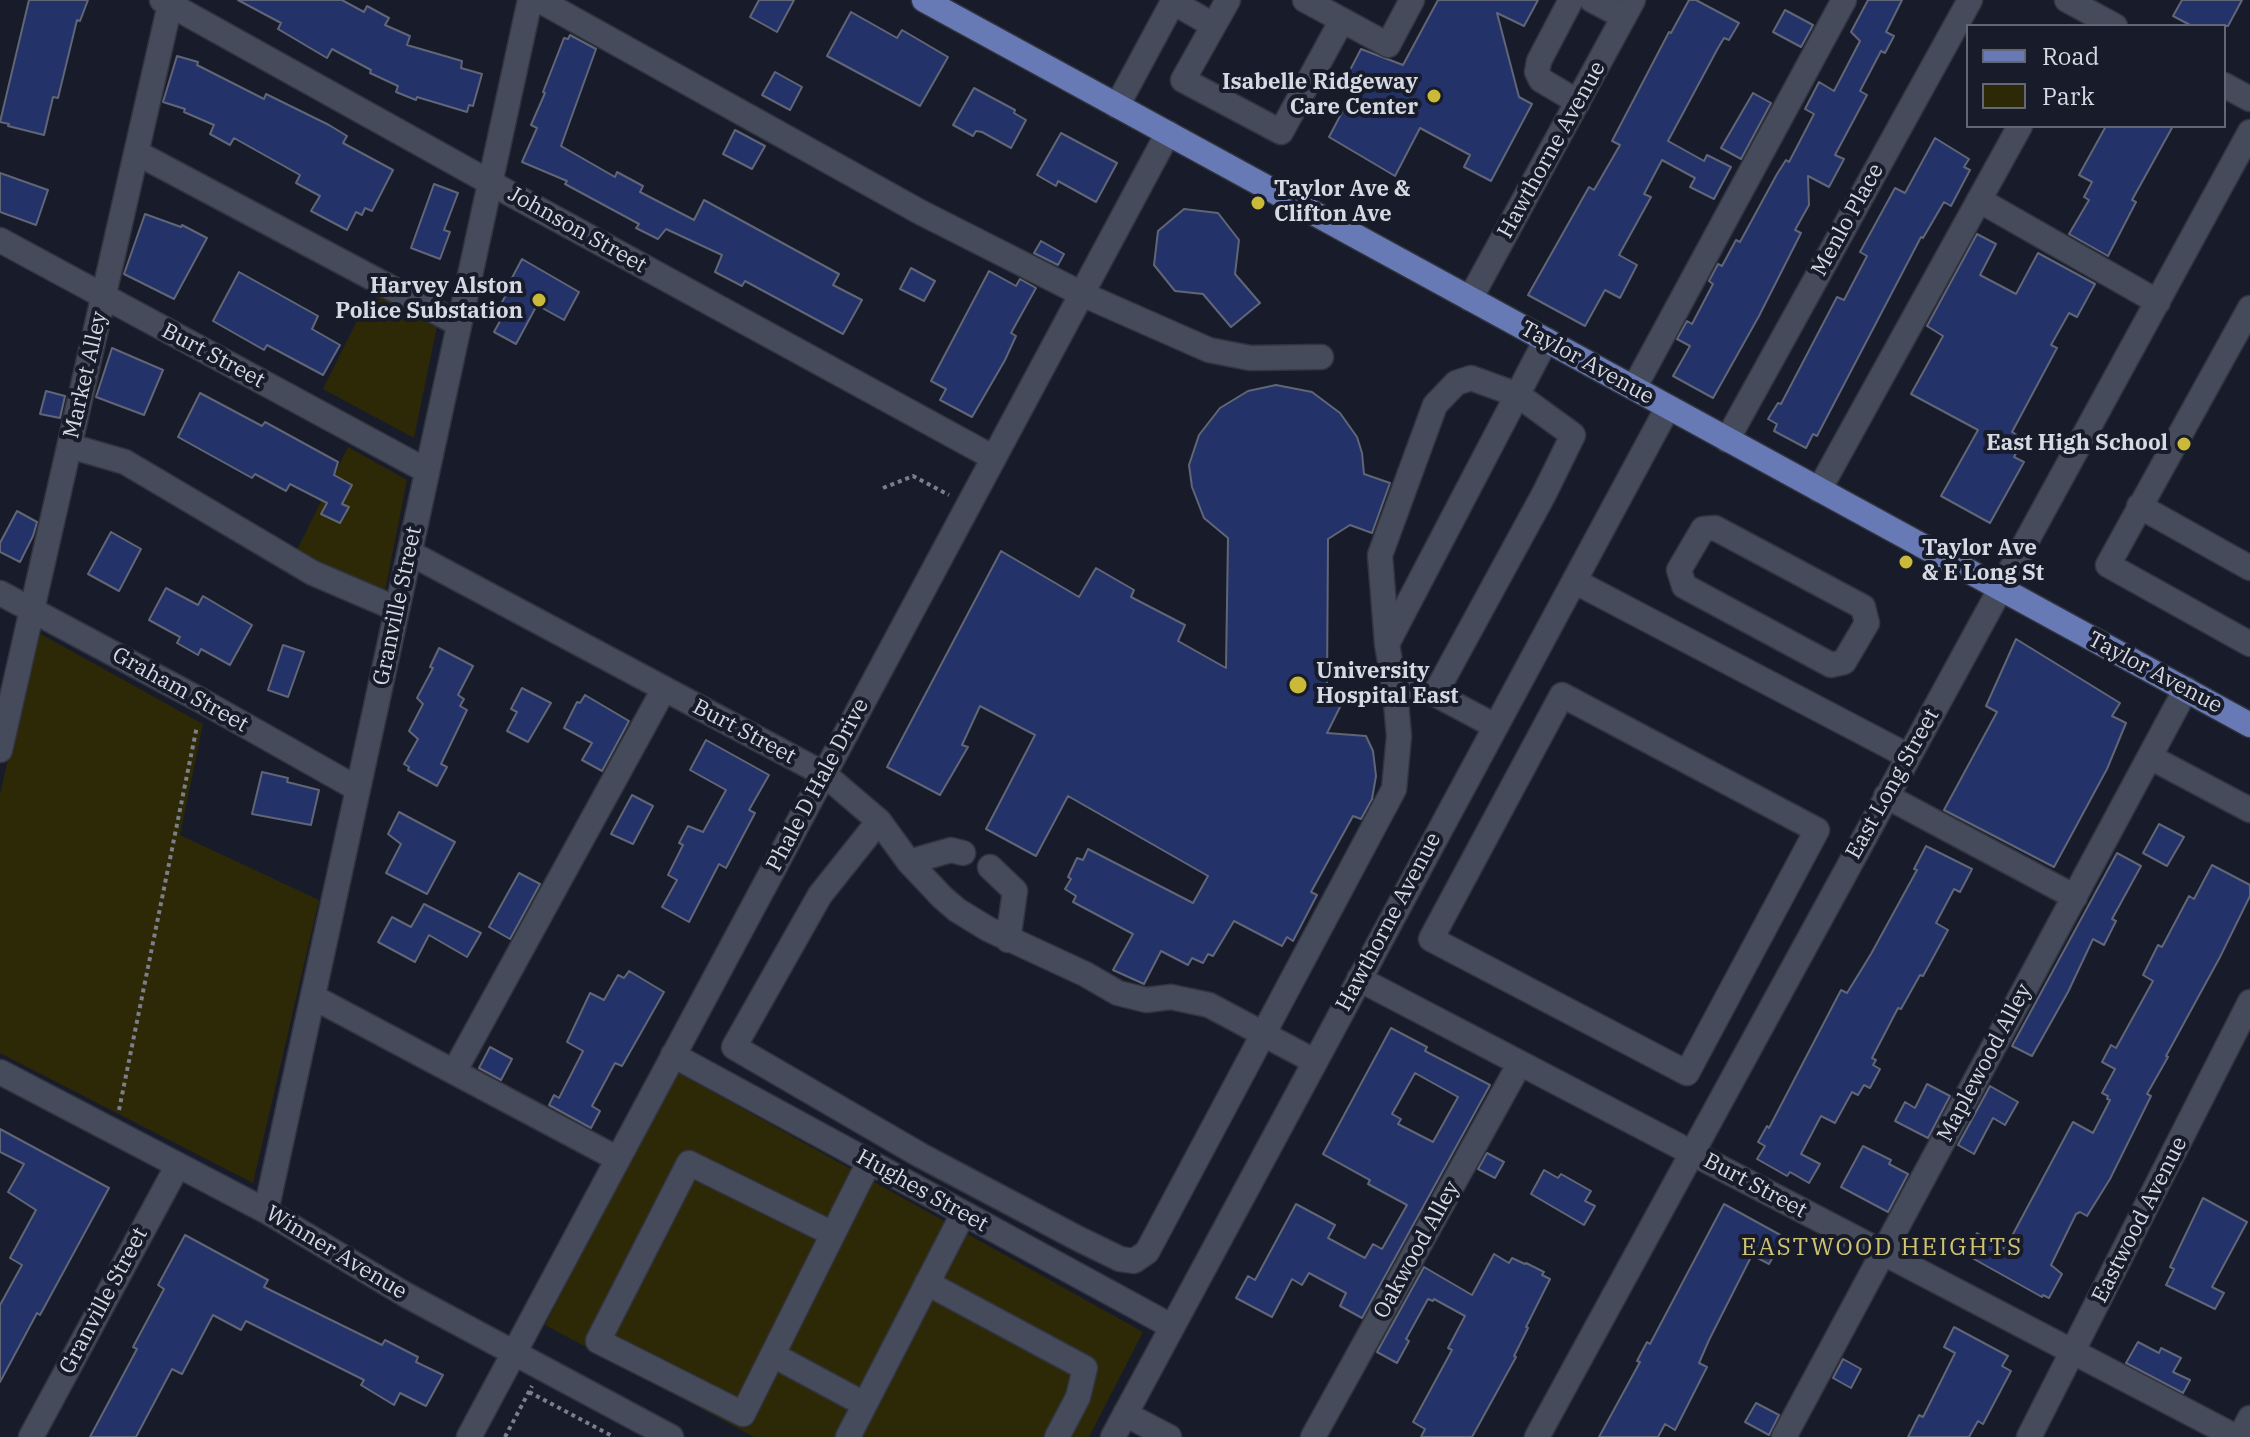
<!DOCTYPE html>
<html>
<head>
<meta charset="utf-8">
<style>
  body { margin:0 }
  #map { position:relative; width:2250px; height:1437px; overflow:hidden; background:#181c2a; font-family:"IBM Plex Serif",serif }
  canvas { display:block }
  .legend { position:absolute; left:1966px; top:24px; width:260px; height:104px; box-sizing:border-box; background:#181c2a; border:2px solid #646874; margin:0; padding:10px 14px; list-style:none; font-size:24px; color:#d5d9e2 }
  .legend li { display:flex; align-items:center; gap:16px; height:40px }
  .legend b { width:40px; border:2px solid #646874 }
</style>
</head>
<body>
<div id="map">
<canvas width="2250" height="1437"></canvas>
<ul class="legend">
<li><b style="height:10px;background:#687ab5"></b>Road</li>
<li><b style="height:22px;background:#2d2806"></b>Park</li>
</ul>
</div>
<script>
const context = document.querySelector('canvas').getContext('2d');
context.lineJoin = 'round';
function fill(path, color) { context.fillStyle = color; context.fill(path, 'evenodd'); }
const poly = rows => new Path2D(rows.map(r => 'M' + r).join(''));
function strokePath(path, color, width, dash) { context.strokeStyle = color; context.lineWidth = width; context.lineCap = dash ? 'butt' : 'round'; context.setLineDash(dash || []); context.stroke(path); }
function drawText(font, color, halo, rows, align = 'center') {
  context.font = font + ' "IBM Plex Serif",serif'; context.lineWidth = 8; context.setLineDash([]); context.textBaseline = 'middle'; context.strokeStyle = halo; context.fillStyle = color; for (const [text, x, y, turn = 0] of rows) {
    context.save(); context.translate(x, y); context.rotate((+turn || 0) * Math.PI / 180); context.textAlign = isNaN(turn) ? turn : align; if (halo) context.strokeText(text, 0, 0); context.fillText(text, 0, 0); context.restore();
  }
}
fill(poly([
  [375,285,438,321,414,438,323,389],
  [348,447,407,480,381,611,291,562],
  [37,632,203,724,180,835,319,900,253,1183,0,1053,0,794],
  [677,1072,1143,1332,1089,1437,754,1437,545,1325,620,1176]
]), '#2d2806');
const building = poly([
  [29,0,88,0,80,21,77,20,58,98,53,97,44,135,8,126,9,124,0,122,29,0],
  [238,0,342,0,364,12,367,6,389,18,385,25,410,36,407,45,462,61,461,68,482,74,473,106,469,105,467,112,417,97,416,100,396,92,398,86,370,73,371,70,332,49,327,58,278,29,281,23,238,0],
  [759,0,794,0,777,32,750,17,759,0],
  [1438,0,1538,0,1524,26,1497,13,1519,97,1532,104,1491,181,1464,167,1470,155,1420,128,1395,176,1329,137,1359,80,1348,74,1361,49,1403,65,1438,0],
  [1689,0,1696,0,1739,23,1729,40,1724,38,1718,48,1668,141,1704,161,1707,155,1731,167,1714,199,1690,187,1695,178,1662,160,1644,194,1651,197,1619,255,1637,265,1620,298,1605,290,1585,326,1528,295,1589,187,1594,190,1620,145,1612,141,1669,32,1671,33,1689,0],
  [1868,0,1902,0,1886,32,1894,36,1885,53,1881,51,1860,91,1867,95,1835,155,1844,159,1829,187,1808,176,1809,205,1795,230,1801,233,1759,316,1713,398,1673,376,1690,346,1677,339,1687,321,1692,324,1713,284,1709,281,1718,264,1722,266,1736,240,1740,242,1777,174,1786,160,1789,162,1814,114,1805,109,1819,82,1834,91,1860,41,1851,32,1868,0],
  [2182,0,2242,0,2228,26,2192,26,2173,16,2182,0],
  [1785,10,1813,25,1801,47,1773,32,1785,10],
  [851,12,897,38,902,30,948,57,920,106,827,56,851,12],
  [570,35,596,49,561,146,615,177,617,172,643,186,640,192,694,220,704,200,839,274,833,285,862,300,843,334,745,281,742,286,715,272,722,255,666,229,658,239,636,228,639,224,565,184,567,181,522,162,537,128,531,125,545,93,543,92,564,38,568,39,570,35],
  [177,56,198,62,197,65,264,99,266,94,329,125,347,136,343,143,393,170,372,211,365,208,362,215,356,212,347,230,311,211,320,196,296,183,300,175,234,138,230,145,210,134,214,125,184,112,185,109,163,102,177,56],
  [775,72,802,87,790,110,762,95,775,72],
  [974,88,1015,110,1014,113,1026,120,1011,148,982,132,976,131,973,136,953,125,974,88],
  [1753,93,1771,103,1741,159,1721,148,1753,93],
  [2106,126,2173,126,2132,200,2136,202,2108,256,2069,234,2089,200,2084,197,2092,182,2079,175,2106,126],
  [735,130,765,146,752,169,723,154,735,130],
  [1061,133,1117,163,1096,202,1058,181,1056,186,1037,175,1061,133],
  [1935,138,1969,159,1964,167,1970,170,1951,206,1944,202,1923,238,1921,237,1817,436,1813,434,1806,448,1774,431,1777,424,1768,419,1778,403,1781,404,1837,297,1844,300,1867,256,1860,252,1895,188,1905,193,1935,138],
  [0,173,48,190,36,225,0,212,0,173],
  [434,184,458,193,444,230,450,232,440,259,411,248,434,184],
  [1184,209,1218,213,1239,240,1235,274,1260,303,1231,327,1203,294,1175,291,1154,265,1158,231,1184,209],
  [145,214,181,227,182,225,207,238,174,299,124,274,145,214],
  [1977,234,1996,244,1980,275,2016,294,2038,253,2095,284,2077,317,2069,313,2051,345,2057,348,2012,432,2024,439,2014,457,2024,462,1990,523,1941,496,1978,430,1911,394,1943,336,1927,326,1977,234],
  [1041,241,1064,254,1058,265,1034,253,1041,241],
  [522,259,579,292,564,320,537,305,516,344,494,332,505,312,499,308,508,291,506,289,522,259],
  [911,268,935,281,924,301,900,289,911,268],
  [989,271,1016,286,1020,279,1036,288,1011,333,1016,336,1005,360,972,417,940,400,946,389,931,381,989,271],
  [239,272,318,316,312,329,340,345,323,375,267,345,264,350,213,321,239,272],
  [112,348,163,370,144,415,96,397,112,348],
  [1276,385,1312,392,1340,413,1357,437,1362,453,1364,474,1390,483,1372,533,1350,525,1328,539,1327,690,1344,699,1327,733,1366,736,1373,751,1376,776,1372,799,1361,819,1353,816,1311,892,1317,895,1293,941,1287,937,1282,946,1234,921,1213,956,1208,954,1203,963,1192,958,1188,965,1161,951,1144,984,1113,970,1133,934,1073,902,1076,896,1065,889,1071,879,1068,877,1077,858,1083,860,1088,849,1193,903,1208,876,1068,796,1036,856,986,829,1035,735,980,706,962,745,968,747,940,795,887,767,1001,551,1079,597,1096,568,1134,590,1131,597,1185,625,1178,641,1226,668,1228,538,1204,518,1192,487,1189,465,1199,435,1220,408,1248,391,1276,385],
  [46,391,65,396,60,418,40,414,46,391],
  [200,393,262,426,265,422,338,462,334,475,352,485,342,504,349,507,340,523,321,514,327,503,290,484,286,491,255,474,252,478,178,437,200,393],
  [17,511,37,522,33,536,20,562,0,552,0,543,17,511],
  [111,532,141,549,119,591,88,574,111,532],
  [166,588,198,605,203,596,252,625,230,665,201,649,198,655,177,643,180,637,149,620,166,588],
  [2016,639,2120,703,2112,716,2126,723,2107,769,2054,867,1944,810,1997,712,1986,706,2016,639],
  [283,645,304,652,288,697,268,690,283,645],
  [439,648,473,666,458,695,464,699,460,706,467,710,441,764,447,767,437,786,408,770,409,767,404,764,418,739,409,731,423,704,417,698,433,668,430,667,439,648],
  [522,688,551,703,528,742,507,731,517,712,511,709,522,688],
  [585,695,629,721,602,771,582,760,592,743,564,728,577,702,580,703,585,695],
  [706,740,769,775,749,810,755,813,726,868,719,864,689,922,662,907,677,880,668,875,683,845,679,843,688,826,703,832,726,790,690,770,706,740],
  [262,772,288,778,287,782,319,790,311,825,252,814,262,772],
  [632,795,653,806,633,844,611,834,632,795],
  [399,812,455,842,427,894,386,873,401,844,388,834,399,812],
  [2159,824,2184,837,2167,866,2143,853,2159,824],
  [1926,846,1972,869,1960,892,1954,889,1936,923,1948,930,1923,976,1920,975,1901,1009,1898,1008,1872,1058,1876,1060,1873,1065,1880,1069,1870,1088,1864,1085,1858,1095,1852,1092,1835,1123,1821,1116,1801,1154,1820,1164,1809,1183,1790,1172,1787,1176,1757,1159,1765,1146,1758,1142,1767,1126,1769,1128,1841,990,1847,993,1871,954,1917,870,1914,869,1926,846],
  [2117,853,2141,866,2112,919,2116,921,2104,945,2093,939,2068,992,2032,1056,2012,1046,2117,853],
  [2212,865,2250,885,2250,896,2220,957,2166,1056,2168,1057,2147,1094,2151,1096,2110,1179,2087,1216,2080,1212,2076,1214,2051,1265,2062,1274,2049,1298,2043,1295,2042,1297,1965,1254,1977,1233,2005,1249,2073,1122,2093,1133,2110,1100,2107,1099,2108,1096,2102,1093,2115,1069,2102,1062,2111,1045,2116,1048,2153,981,2143,975,2158,945,2162,947,2189,896,2194,899,2212,865],
  [519,873,540,884,510,939,489,927,519,873],
  [424,904,481,933,467,957,429,935,415,962,378,942,392,917,411,927,424,904],
  [629,971,664,992,622,1066,615,1063,592,1106,600,1111,591,1128,549,1105,554,1095,559,1098,583,1051,567,1042,590,993,604,1000,618,975,624,978,629,971],
  [1391,1028,1427,1047,1425,1051,1490,1085,1362,1318,1340,1306,1346,1293,1309,1273,1302,1285,1292,1279,1272,1317,1236,1298,1248,1276,1255,1280,1296,1204,1335,1225,1328,1238,1365,1258,1373,1244,1382,1249,1407,1205,1368,1184,1370,1180,1323,1154,1391,1028],
  [1415,1073,1458,1097,1433,1142,1398,1124,1401,1119,1392,1114,1415,1073],
  [490,1047,512,1059,501,1080,479,1068,490,1047],
  [1927,1084,1950,1096,1928,1138,1895,1121,1905,1102,1915,1108,1927,1084],
  [1990,1086,2018,1102,2005,1125,1993,1118,1974,1154,1958,1145,1990,1086],
  [0,1129,109,1188,40,1315,37,1313,0,1382,0,1305,22,1265,10,1258,36,1210,8,1192,24,1164,0,1152,0,1129],
  [1863,1146,1891,1160,1889,1164,1908,1174,1888,1212,1841,1187,1863,1146],
  [1487,1153,1504,1162,1495,1178,1478,1169,1487,1153],
  [1544,1170,1558,1178,1561,1174,1591,1191,1585,1201,1595,1206,1584,1225,1531,1194,1544,1170],
  [2203,1198,2247,1222,2212,1287,2224,1293,2215,1309,2166,1285,2174,1269,2170,1267,2203,1198],
  [1724,1204,1784,1237,1769,1264,1752,1255,1709,1340,1699,1363,1707,1367,1675,1430,1665,1424,1658,1437,1599,1437,1640,1362,1637,1361,1647,1342,1650,1344,1724,1204],
  [185,1235,268,1280,264,1287,382,1345,385,1340,418,1357,416,1362,443,1375,426,1406,400,1393,394,1405,361,1385,364,1380,246,1321,241,1330,213,1315,182,1374,172,1369,136,1437,90,1437,137,1349,133,1347,164,1289,158,1285,185,1235],
  [1494,1254,1509,1263,1512,1258,1525,1264,1526,1263,1544,1272,1542,1275,1550,1279,1526,1327,1528,1328,1514,1356,1516,1357,1472,1437,1421,1437,1425,1429,1413,1422,1452,1350,1448,1348,1465,1316,1434,1299,1433,1301,1428,1299,1406,1339,1409,1341,1397,1363,1377,1352,1424,1267,1472,1295,1494,1254],
  [1954,1327,2008,1356,2002,1366,2011,1371,1983,1424,1978,1421,1969,1437,1908,1437,1919,1415,1923,1417,1955,1353,1944,1347,1954,1327],
  [2138,1342,2159,1353,2161,1348,2181,1358,2173,1372,2190,1380,2183,1393,2126,1363,2138,1342],
  [1843,1359,1861,1369,1851,1388,1833,1378,1843,1359],
  [1756,1403,1779,1415,1769,1435,1745,1422,1756,1403]
]);
fill(building, '#24326a');
strokePath(building, '#606676', 2);
const minor = poly([
  [162,0,518,198,994,458],
  [539,0,920,212,1082,294,1209,350,1250,358,1321,357],
  [1228,0,1183,80,1281,132,1342,20],
  [1305,0,1388,45,1412,0],
  [1571,0,1539,61,1537,72,1541,80,1578,102],
  [1592,0,1624,17],
  [2067,0,2115,26],
  [1173,2,1213,25],
  [2224,85,2250,99],
  [1117,106,1174,0],
  [137,153,459,324],
  [1979,200,2158,302],
  [0,240,427,471],
  [1470,299,1633,0],
  [2250,308,2108,565,2250,644],
  [1634,388,1844,0],
  [1727,440,1970,0],
  [70,446,125,462,313,573,397,609],
  [1819,490,2020,126],
  [2139,506,2250,568],
  [1715,528,1863,607,1867,623,1844,662,1831,665,1684,586,1679,570,1703,529,1715,528],
  [410,553,824,774,879,821,820,895,734,1047,920,1155,1077,1238,1120,1259,1134,1261,1147,1252,1394,789,1399,736,1395,691,1387,644,1380,555,1435,405,1456,383,1471,378,1518,395,1573,435,1544,494,1435,694],
  [1574,581,1908,756],
  [0,593,202,701,358,789],
  [1387,644,1546,340],
  [1395,691,1435,694,1495,726],
  [1562,695,1817,830,1687,1073,1431,939,1562,695],
  [0,750,171,0],
  [2150,757,2250,810],
  [1886,796,2075,897],
  [879,821,909,862,942,897,957,910,988,929,1085,974,1118,993,1146,1000,1171,997,1209,1005,1314,1061],
  [909,862,951,850,963,853],
  [990,867,1015,891,1008,940],
  [1359,979,2236,1437],
  [313,997,618,1159],
  [673,1055,1171,1326],
  [0,1072,266,1211,406,1295,671,1437],
  [454,1072,664,689],
  [266,1211,530,0],
  [833,1234,689,1163,598,1341,743,1414,869,1162],
  [927,1283,1085,1368,1078,1397,1057,1437],
  [773,1355,864,1404],
  [1125,1414,1169,1437],
  [31,1437,178,1165],
  [469,1437,1168,133],
  [848,1437,963,1214],
  [1113,1437,1668,407],
  [1313,1437,1520,1063],
  [1537,1437,2250,132],
  [1784,1437,2186,689],
  [2029,1437,2250,1002],
  [2240,1437,2250,1418]
]);
const major = poly([
  [924,0,2250,725]
]);
strokePath(minor, '#323540', 27);
strokePath(major, '#323540', 27);
strokePath(poly([
  [883,488,913,476,949,495],
  [119,1110,197,726],
  [529,1392,614,1437],
  [505,1437,532,1386]
]), '#7b7f8a', 4, [4, 4]);
strokePath(minor, '#454b5a', 24);
strokePath(major, '#687ab5', 24);
for (const [x, y, r, color] of [
  [1434,96,8,"#cbba39"],
  [1258,203,8,"#cbba39"],
  [539,300,8,"#cbba39"],
  [2184,444,8,"#cbba39"],
  [1906,562,8,"#cbba39"],
  [1298,685,10,"#cbba39"]
]) { const dot = new Path2D(); dot.arc(x, y, r, 0, 2 * Math.PI); context.fillStyle = color; context.fill(dot); strokePath(dot, '#181c2a', 3); }
drawText('bold 22px', '#d5d9e2', '#181c2a', [
  ["Isabelle Ridgeway",1418,83],
  ["Care Center",1418,108],
  ["Taylor Ave &",1274,190,"left"],
  ["Clifton Ave",1274,215,"left"],
  ["Harvey Alston",523,287],
  ["Police Substation",523,312],
  ["East High School",2168,444],
  ["Taylor Ave",1922,549,"left"],
  ["& E Long St",1922,574,"left"],
  ["University",1316,672,"left"],
  ["Hospital East",1316,697,"left"]
], 'right');
drawText('22px', '#d5d9e2', '#181c2a', [
  ["Hawthorne Avenue",1552,150,-61],
  ["Menlo Place",1848,220,-61],
  ["Johnson Street",577,230,29],
  ["Burt Street",213,356,28],
  ["Taylor Avenue",1587,363,29],
  ["Market Alley",86,375,-77],
  ["Granville Street",398,606,-78],
  ["Taylor Avenue",2155,673,28],
  ["Graham Street",180,690,29],
  ["Burt Street",744,732,28],
  ["East Long Street",1893,784,-61],
  ["Phale D Hale Drive",818,785,-62],
  ["Hawthorne Avenue",1389,922,-62],
  ["Maplewood Alley",1985,1063,-62],
  ["Burt Street",1755,1186,28],
  ["Hughes Street",922,1191,29],
  ["Eastwood Avenue",2140,1220,-63],
  ["Oakwood Alley",1417,1250,-61],
  ["Winner Avenue",336,1253,31],
  ["Granville Street",104,1301,-62]
]);
context.letterSpacing = '2px';
drawText('24px', '#cec375', '#181c2a', [
  ["EASTWOOD HEIGHTS",1882,1248]
]);
context.letterSpacing = '0px';
</script>
</body>
</html>
